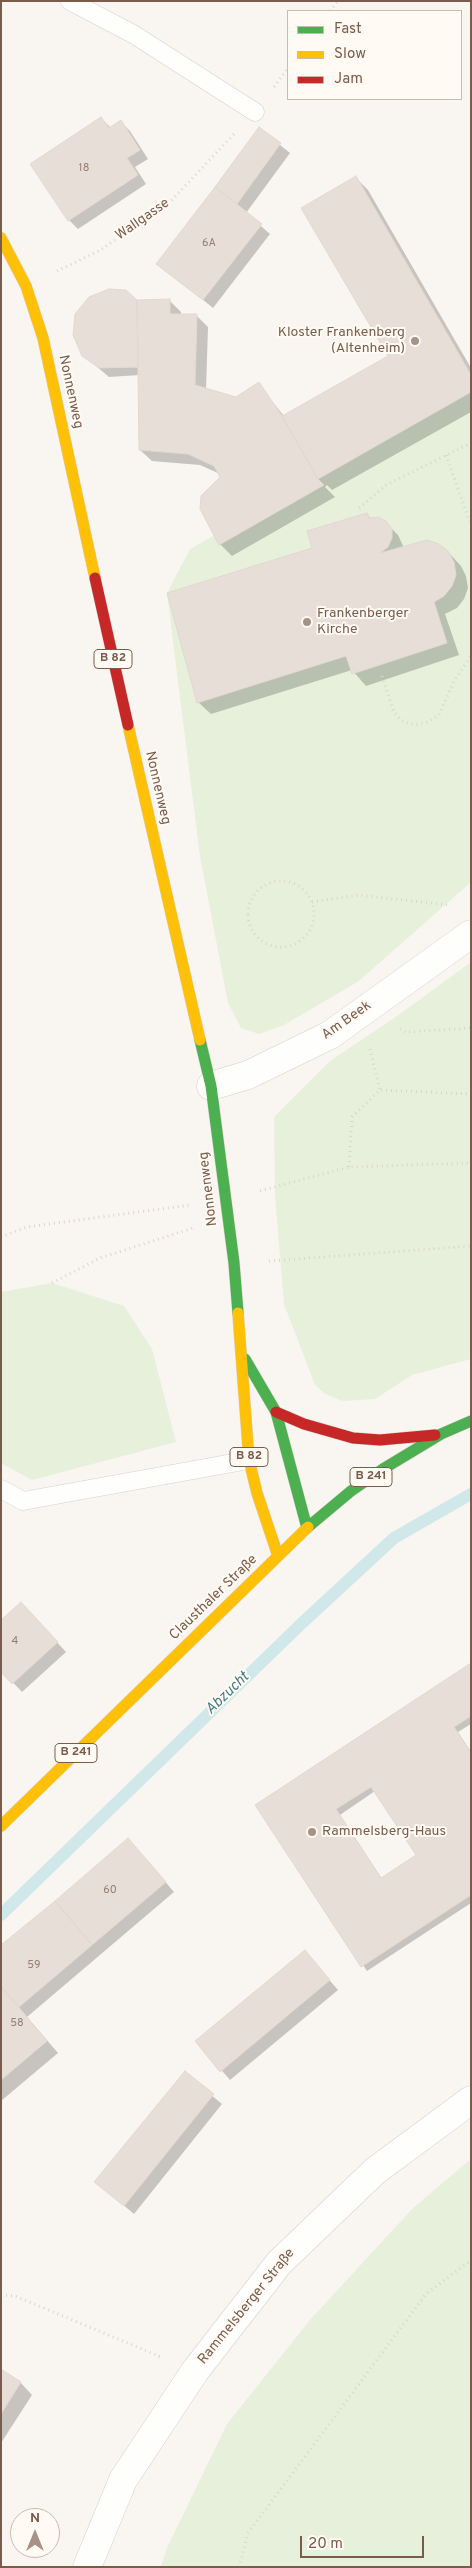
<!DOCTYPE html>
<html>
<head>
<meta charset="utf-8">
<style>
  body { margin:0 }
  #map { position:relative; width:472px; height:2568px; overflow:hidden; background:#f9f5f0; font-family:Overpass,sans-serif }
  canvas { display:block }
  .frame { position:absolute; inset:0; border:2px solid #7a5c4d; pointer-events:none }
  .legend { position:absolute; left:287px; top:10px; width:175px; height:90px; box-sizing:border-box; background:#fffaf3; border:1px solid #cabbb1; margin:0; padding:6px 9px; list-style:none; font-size:15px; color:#7a5c4d }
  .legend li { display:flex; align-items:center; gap:10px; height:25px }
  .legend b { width:25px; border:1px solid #cabbb1 }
  .north { position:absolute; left:10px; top:2508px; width:50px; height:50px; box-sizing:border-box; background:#fffaf3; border:1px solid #cabbb1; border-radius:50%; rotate:0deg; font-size:14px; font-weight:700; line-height:20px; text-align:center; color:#7a5c4d }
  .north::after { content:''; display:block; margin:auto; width:18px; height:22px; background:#a69286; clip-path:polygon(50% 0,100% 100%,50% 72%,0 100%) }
  .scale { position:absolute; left:300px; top:2536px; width:124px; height:22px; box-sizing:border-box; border:2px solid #7a5c4d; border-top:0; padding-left:6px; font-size:15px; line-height:18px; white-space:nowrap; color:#7a5c4d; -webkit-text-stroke:4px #fffaf3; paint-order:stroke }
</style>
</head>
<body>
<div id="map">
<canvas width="472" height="2568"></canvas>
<div class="frame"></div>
<ul class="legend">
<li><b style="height:6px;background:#4caf50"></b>Fast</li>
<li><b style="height:6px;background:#ffc107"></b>Slow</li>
<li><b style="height:6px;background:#c62828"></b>Jam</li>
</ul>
<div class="north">N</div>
<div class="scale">20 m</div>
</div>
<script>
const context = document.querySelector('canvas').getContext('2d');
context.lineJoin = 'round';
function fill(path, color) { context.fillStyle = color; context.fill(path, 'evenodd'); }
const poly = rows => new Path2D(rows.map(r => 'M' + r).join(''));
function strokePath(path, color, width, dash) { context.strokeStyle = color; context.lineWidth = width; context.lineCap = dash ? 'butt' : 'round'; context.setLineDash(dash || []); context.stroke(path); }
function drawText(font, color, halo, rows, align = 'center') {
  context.font = font + ' Overpass,sans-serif'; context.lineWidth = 4; context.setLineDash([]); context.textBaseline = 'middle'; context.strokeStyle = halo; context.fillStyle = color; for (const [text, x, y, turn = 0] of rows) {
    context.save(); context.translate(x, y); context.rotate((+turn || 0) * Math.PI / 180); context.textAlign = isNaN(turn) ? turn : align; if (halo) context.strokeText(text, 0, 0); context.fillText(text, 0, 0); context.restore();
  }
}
fill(poly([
  [471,392,471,882,359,981,284,1025,259,1034,241,1028,228,1003,200,856,167,593,190,549],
  [471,962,471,1359,412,1375,375,1399,343,1401,325,1394,315,1385,284,1304,275,1195,274,1117,330,1061,400,1014],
  [52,1283,124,1306,152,1349,176,1442,32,1480,1,1463,1,1292],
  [471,2159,471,2567,161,2567,167,2548,227,2424,310,2320,413,2208]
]), '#e7f0db');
fill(poly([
  [101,118,111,128,121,122,130,131,148,159,135,167,146,184,78,229,69,220],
  [260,129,290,153,246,213,270,234,213,308,158,263],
  [356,178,368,190,471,368,471,412,332,490,327,485,325,487,335,497,232,556,220,544,202,509,222,477,220,474,200,465,152,461,140,450,140,375,109,377,83,355,137,301,170,301,181,312,181,315,197,316,208,327,206,390,236,398,258,384,284,416,390,357],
  [367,514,371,519,385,522,398,535,404,548,448,552,461,566,466,576,468,588,464,599,457,608,445,614,459,655,366,686,352,670,211,714,198,702,314,549],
  [30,1613,66,1652,22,1692,1,1670],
  [471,1665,471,1724,458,1732,471,1752,471,1903,367,1971,256,1806],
  [375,1791,417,1856,382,1879,340,1815],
  [137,1849,174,1892,27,2017,58,2053,1,2101,1,1947],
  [305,1952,338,1990,230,2080,197,2042],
  [185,2073,222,2104,134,2214,96,2182],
  [1,2371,21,2383,32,2395,1,2443]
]), '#0003');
strokePath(poly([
  [1,1915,301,1624,394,1538,471,1494]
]), '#d0e8ea', 12);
const building = poly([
  [101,117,109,128,121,120,140,150,127,158,138,175,68,221,30,164,101,117],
  [259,127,281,143,237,204,215,187,259,127],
  [356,176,471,375,471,392,318,479,282,416,388,356,301,208,356,176],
  [215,187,262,224,203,300,156,264,215,187],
  [109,289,126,290,137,300,138,367,99,368,82,356,73,335,75,314,89,297,109,289],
  [170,299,170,314,197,314,195,385,236,397,259,382,282,416,318,479,324,485,219,545,200,509,201,496,220,477,214,466,188,454,139,450,137,300,170,299],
  [367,513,369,518,378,517,386,521,392,529,392,538,388,547,380,553,427,540,439,544,448,551,454,562,456,575,452,586,444,596,434,602,447,643,352,674,346,656,197,703,167,593,312,548,307,531,367,513],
  [21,1602,58,1642,12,1684,1,1672,1,1620,21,1602],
  [471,1663,471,1716,454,1727,471,1753,471,1895,361,1967,255,1805,471,1663],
  [371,1787,416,1855,381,1878,336,1809,371,1787],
  [128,1838,166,1882,92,1945,55,1901,128,1838],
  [55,1901,92,1945,19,2007,1,1986,1,1945,55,1901],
  [305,1950,330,1980,220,2072,195,2041,305,1950],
  [1,1986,47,2041,1,2080,1,1986],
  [185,2071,214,2094,124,2206,94,2182,185,2071],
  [1,2369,21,2382,1,2414,1,2369]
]);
fill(building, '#e6ded7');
strokePath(building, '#e2d8d2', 1);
const lane = poly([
  [70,1,133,34,255,112],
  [1,1489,23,1501,249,1460]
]);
const street = poly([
  [211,1086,248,1075,330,1035,471,934],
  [87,2567,123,2480,195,2371,279,2263,375,2171,471,2100]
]);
const fast = poly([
  [200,1040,211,1086,234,1263,238,1313],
  [245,1359,276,1412,307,1528],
  [308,1527,351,1491,383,1469,441,1434,471,1421]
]);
const slow = poly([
  [1,238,26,286,43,338,95,578],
  [128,725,200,1040],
  [238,1313,249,1460,257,1493,278,1556],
  [1,1826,308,1527]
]);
const jam = poly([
  [95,578,128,725],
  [276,1412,304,1424,353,1438,380,1440,435,1435]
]);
strokePath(lane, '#d7d1cb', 19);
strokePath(street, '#d7d1cb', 29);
strokePath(fast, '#dad1cc', 12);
strokePath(slow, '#dad1cc', 12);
strokePath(jam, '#dad1cc', 12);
strokePath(poly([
  [330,11,338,1],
  [274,87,288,68],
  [57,271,99,251,169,203,234,134],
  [446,455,471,525],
  [359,508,386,485,471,443],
  [382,676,394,712,401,720,414,725,427,722,439,715,454,681,471,656],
  '248 914a33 33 0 1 1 66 0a33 33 0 1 1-66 0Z',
  [312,902,358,895,448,905],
  [400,1029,406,1032,471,1028],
  [370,1049,380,1090],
  [349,1167,352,1117,380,1090,471,1094],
  [260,1191,349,1167,471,1163],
  [1,1237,27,1227,190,1205],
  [269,1261,471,1246],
  [52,1283,100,1258,193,1228],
  [1,2295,15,2296,161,2357],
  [239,2567,248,2533,426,2294,471,2260]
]), '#dcd5d0', 3, [1, 4]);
strokePath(lane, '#fefefd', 18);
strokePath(street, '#fefefd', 28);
strokePath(fast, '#4caf50', 11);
strokePath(slow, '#ffc107', 11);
strokePath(jam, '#c62828', 11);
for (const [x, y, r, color] of [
  [415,341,5,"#a69286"],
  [307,622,5,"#a69286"],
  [312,1832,5,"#a69286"]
]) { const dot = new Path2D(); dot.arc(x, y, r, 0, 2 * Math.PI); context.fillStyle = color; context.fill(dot); strokePath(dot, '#fffaf3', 2); }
drawText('11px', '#977e72', null, [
  ["18",84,169],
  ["6A",209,244],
  ["4",15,1642],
  ["60",110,1891],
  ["59",34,1966],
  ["58",17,2024]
]);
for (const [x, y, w] of [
  [113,659,38],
  [249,1457,38],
  [371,1477,42],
  [76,1753,42]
]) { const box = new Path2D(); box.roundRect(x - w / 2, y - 9.5, w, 19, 4); context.fillStyle = '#fffaf3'; context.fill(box); strokePath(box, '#7a5c4d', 1); }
drawText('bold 12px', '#7a5c4d', null, [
  ["B 82",113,659],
  ["B 82",249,1457],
  ["B 241",371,1477],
  ["B 241",76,1753]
]);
drawText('14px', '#7a5c4d', '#fffaf3', [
  ["Wallgasse",143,220,-35],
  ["Nonnenweg",70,392,78],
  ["Nonnenweg",157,788,77],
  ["Am Beek",347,1021,-35],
  ["Nonnenweg",209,1189,-97],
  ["Clausthaler Straße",214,1598,-44],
  ["Rammelsberger Straße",247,2307,-51]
]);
drawText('14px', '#7a5c4d', '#fffaf3', [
  ["Kloster Frankenberg",405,333,"right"],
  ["(Altenheim)",405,349,"right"],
  ["Frankenberger",317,614],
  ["Kirche",317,630],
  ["Rammelsberg-Haus",322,1832]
], 'left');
drawText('italic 15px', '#437c86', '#fffaf3', [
  ["Abzucht",228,1694,-44]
]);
</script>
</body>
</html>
